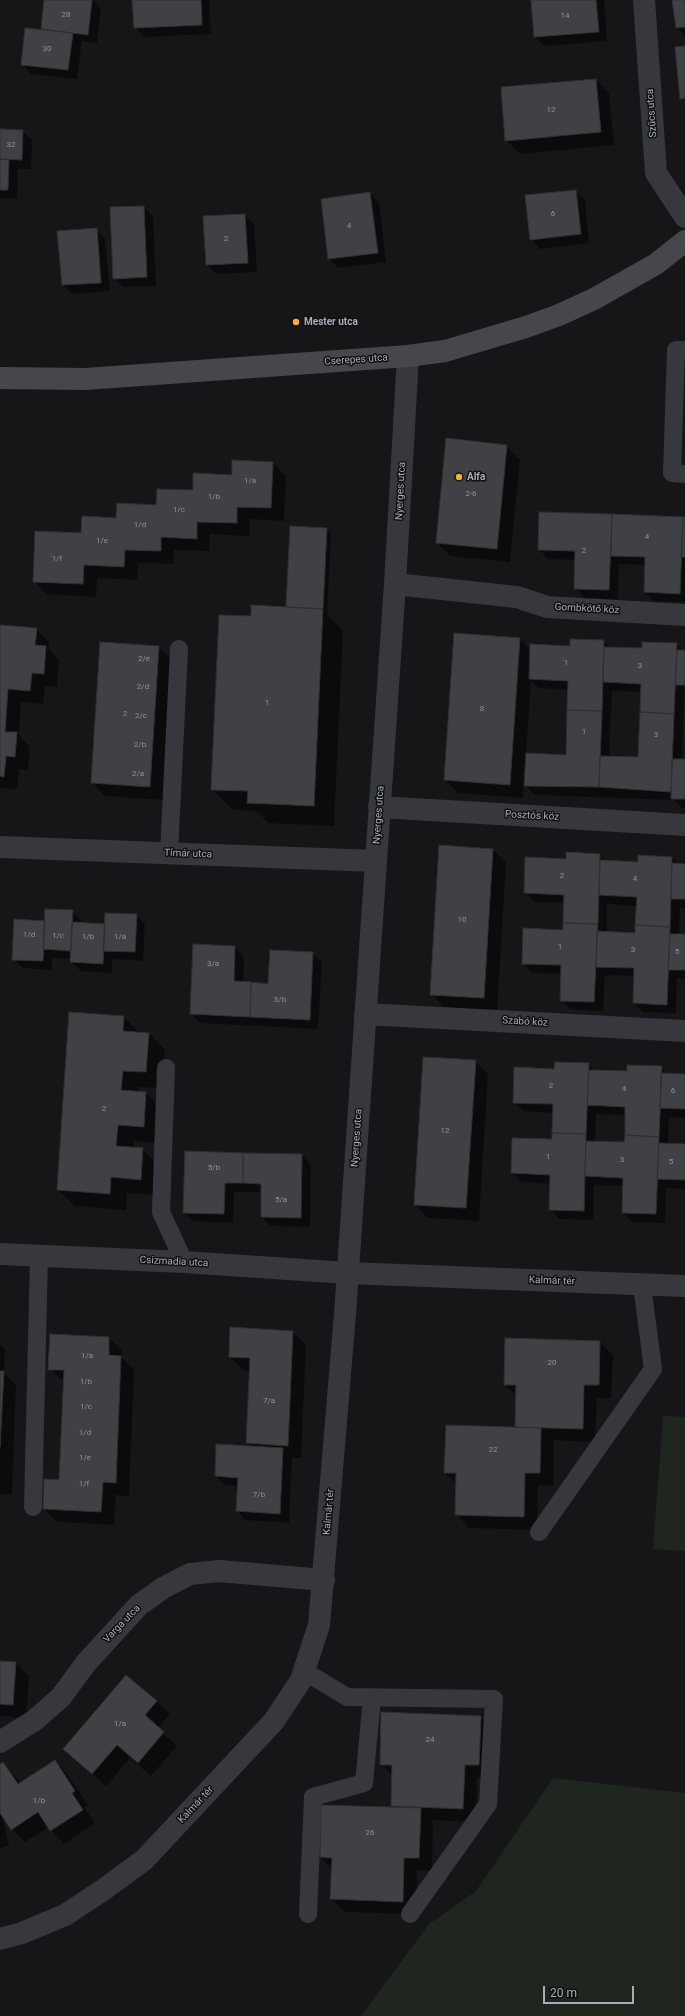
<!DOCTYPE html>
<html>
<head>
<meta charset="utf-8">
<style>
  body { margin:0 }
  #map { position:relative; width:685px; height:2016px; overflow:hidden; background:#161618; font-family:Roboto,sans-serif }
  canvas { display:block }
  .scale { position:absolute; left:543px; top:1986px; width:91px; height:18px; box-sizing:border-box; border:2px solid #a8adb8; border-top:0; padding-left:5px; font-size:12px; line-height:14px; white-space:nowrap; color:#a8adb8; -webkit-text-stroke:3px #111113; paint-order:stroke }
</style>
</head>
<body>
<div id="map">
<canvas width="685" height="2016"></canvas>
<div class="scale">20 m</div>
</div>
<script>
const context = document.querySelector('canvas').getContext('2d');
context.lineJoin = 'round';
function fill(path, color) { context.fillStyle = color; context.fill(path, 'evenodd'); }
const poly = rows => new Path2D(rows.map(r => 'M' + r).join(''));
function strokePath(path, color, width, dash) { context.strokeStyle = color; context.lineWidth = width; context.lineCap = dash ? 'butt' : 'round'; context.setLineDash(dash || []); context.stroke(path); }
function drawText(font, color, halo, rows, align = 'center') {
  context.font = font + ' Roboto,sans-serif'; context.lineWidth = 3; context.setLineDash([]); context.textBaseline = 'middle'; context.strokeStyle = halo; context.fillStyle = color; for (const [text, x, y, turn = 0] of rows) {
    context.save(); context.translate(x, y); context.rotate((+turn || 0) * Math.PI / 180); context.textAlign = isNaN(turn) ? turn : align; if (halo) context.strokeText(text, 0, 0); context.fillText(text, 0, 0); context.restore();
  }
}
fill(poly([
  [663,1416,685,1417,685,1551,653,1549],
  [553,1778,685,1793,685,2016,361,2016,429,1924,476,1891]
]), '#1e261f');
fill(poly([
  [45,0,93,0,101,8,97,43,82,41,77,79,31,74,22,64,42,30],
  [133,0,209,0,211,34,144,37,135,28],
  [532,0,604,0,607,41,544,46,535,37],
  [673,0,685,0,685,36,677,28],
  [596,80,609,93,614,145,520,154,506,140],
  [0,130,22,131,32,140,31,169,18,169,17,199,0,198],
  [575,191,585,200,589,243,540,249,531,239],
  [370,193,379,203,386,262,338,268,329,259,322,199],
  [144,207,153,216,156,286,123,287,114,278],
  [245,215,254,224,257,272,216,274,207,265],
  [96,229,105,239,110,291,72,294,63,285],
  [506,446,520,459,510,562,450,556,437,543],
  [273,463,286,476,284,521,250,519,249,536,210,534,209,551,174,550,173,564,138,563,137,580,97,578,96,597,47,594,34,581,82,534,117,519,157,506,232,476],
  [540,513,685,519,685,602,654,601,645,592,646,565,619,564,618,599,585,598,575,588,576,560,548,559,539,549],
  [327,529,331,534,327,615,343,630,334,826,269,823,256,811,233,810,212,789,287,608],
  [0,626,36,629,49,642,49,650,59,660,57,687,45,686,43,704,21,702,19,735,30,747,28,770,19,769,17,789,0,788],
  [455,634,520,639,531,650,571,647,604,641,611,648,643,649,676,644,685,651,682,760,685,760,685,808,682,808,674,800,535,795,524,784,523,798,458,793,445,780],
  [531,681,539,688,569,690,567,756,526,754],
  [612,691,642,692,639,758,609,757],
  [158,647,172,660,163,800,105,796,92,782],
  [493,850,506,863,497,1011,444,1007,431,994],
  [599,855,606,861,639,863,672,858,679,864,685,865,685,908,680,907,679,935,685,935,685,979,677,978,676,1013,643,1012,634,1003,635,976,605,975,603,1011,570,1009,561,1000,562,974,532,973,523,963,564,931,565,903,534,902,525,892,566,860],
  [607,904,637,906,636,934,607,932],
  [72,911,81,920,81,924,106,925,136,915,145,924,143,961,112,959,112,973,81,971,71,962,71,959,52,958,52,970,23,968,13,959,46,922],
  [235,947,244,957,243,983,269,985,312,953,322,962,318,1029,200,1023,191,1013],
  [124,1017,140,1033,149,1033,165,1050,162,1088,139,1087,138,1093,146,1093,162,1109,160,1143,134,1141,133,1148,142,1149,159,1165,157,1195,127,1193,126,1210,75,1206,58,1190],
  [475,1061,488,1074,479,1221,428,1218,415,1205],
  [588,1064,595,1071,628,1072,661,1067,668,1074,685,1075,685,1118,669,1117,668,1145,685,1145,685,1189,666,1188,665,1223,632,1222,623,1213,624,1186,594,1185,593,1220,559,1219,550,1209,551,1184,521,1182,512,1173,553,1140,554,1113,523,1111,514,1102,555,1070],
  [596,1114,626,1115,625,1143,595,1142],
  [186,1152,302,1155,311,1165,310,1227,271,1226,262,1217,262,1192,234,1192,233,1223,193,1221,184,1212],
  [293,1332,306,1345,301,1458,292,1458,289,1523,246,1520,237,1511,238,1486,225,1485,216,1476,217,1445,251,1447,247,1443,251,1371,243,1370,230,1357],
  [109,1338,122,1351,122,1358,134,1370,129,1496,116,1495,114,1525,57,1522,44,1509,60,1482,65,1382,49,1369],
  [599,1342,613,1355,611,1398,597,1398,595,1442,554,1440,553,1486,538,1485,537,1530,469,1528,456,1514,457,1484,445,1473,516,1428,517,1396,505,1385],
  [0,1345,5,1350,4,1373,16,1385,12,1494,0,1494],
  [0,1662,16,1663,29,1676,26,1718,0,1716],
  [156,1701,170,1714,158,1728,177,1746,151,1776,130,1758,106,1786,65,1749],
  [480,1717,494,1730,492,1778,477,1777,476,1822,431,1820,433,1823,432,1871,417,1870,416,1914,345,1912,331,1899,332,1869,321,1857,394,1809,392,1806,393,1776,381,1764],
  [55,1761,68,1775,88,1805,84,1807,95,1823,64,1844,49,1827,25,1842,12,1829,2,1815,9,1846,0,1848,0,1765,3,1763,21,1783]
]), '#0007');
const building = poly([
  [44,0,92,0,88,35,41,29,44,0],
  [132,0,201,0,202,25,134,28,132,0],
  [531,0,596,0,599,32,534,37,531,0],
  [672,0,685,0,685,27,676,28,672,0],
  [25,28,73,33,68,70,21,65,25,28],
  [685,46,685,98,680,99,675,47,685,46],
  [596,79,601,132,505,141,501,87,596,79],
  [0,129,23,130,22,160,0,159,0,129],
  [0,159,9,160,8,190,0,190,0,159],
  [576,190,581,234,530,240,525,195,576,190],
  [370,192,378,253,328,259,321,199,370,192],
  [144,206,147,277,113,279,110,207,144,206],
  [245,214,248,263,206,265,203,216,245,214],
  [97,228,101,283,62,285,57,231,97,228],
  [446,438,507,445,497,549,436,543,446,438],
  [232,460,273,462,271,508,237,507,237,523,197,522,197,539,161,537,161,551,125,550,124,567,84,565,83,584,33,582,35,531,81,533,82,516,116,518,117,503,156,505,157,489,193,490,193,473,232,475,232,460],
  [539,512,612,514,609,590,574,589,575,551,538,550,539,512],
  [612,514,683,517,680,594,644,592,645,557,611,556,612,514],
  [683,517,685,518,685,557,681,557,683,517],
  [290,526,327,528,323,609,286,607,290,526],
  [251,605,323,609,314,806,247,803,248,791,211,790,219,615,251,616,251,605],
  [0,625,37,628,35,645,46,646,44,674,32,673,30,691,8,689,5,732,17,732,15,757,6,756,4,777,0,776,0,625],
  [454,633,520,638,510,785,444,780,454,633],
  [570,639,604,640,602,711,567,710,568,681,529,679,530,644,570,646,570,639],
  [100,642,159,646,150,787,91,783,100,642],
  [642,642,677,643,674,714,640,712,641,684,603,682,604,647,642,648,642,642],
  [677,650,685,650,685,685,675,685,677,650],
  [567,710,602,711,599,787,524,786,526,753,566,755,567,710],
  [640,712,674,714,671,792,599,787,600,756,638,757,640,712],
  [672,759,685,759,685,799,671,799,672,759],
  [439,845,493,849,484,998,430,995,439,845],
  [566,852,600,854,598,924,563,923,564,895,524,893,525,857,566,859,566,852],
  [638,855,672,857,670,927,635,925,637,897,599,895,600,860,638,862,638,855],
  [672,863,685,864,685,899,671,899,672,863],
  [45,909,73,910,71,951,43,949,45,909],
  [105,913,137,914,135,952,103,951,105,913],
  [14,919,45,921,43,961,12,960,14,919],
  [72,922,105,924,103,964,70,962,72,922],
  [563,923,598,924,594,1002,560,1001,561,965,522,964,523,928,563,930,563,923],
  [635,925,670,927,667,1005,633,1003,634,968,596,967,597,931,635,933,635,925],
  [670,934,685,934,685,970,668,970,670,934],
  [193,944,235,946,234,981,251,982,250,1017,190,1014,193,944],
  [270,950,313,952,310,1020,250,1017,251,982,268,984,270,950],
  [69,1012,124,1016,123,1031,149,1033,146,1072,123,1071,121,1090,146,1092,144,1127,118,1125,116,1146,143,1148,141,1180,111,1177,110,1194,57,1190,69,1012],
  [423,1057,476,1060,466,1208,414,1205,423,1057],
  [555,1062,589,1063,586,1134,552,1133,553,1104,513,1103,514,1067,554,1069,555,1062],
  [627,1065,662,1066,659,1137,625,1135,625,1107,587,1105,589,1070,627,1071,627,1065],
  [661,1073,685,1074,685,1109,660,1108,661,1073],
  [552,1133,586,1134,584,1211,549,1210,550,1175,511,1173,512,1138,552,1139,552,1133],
  [625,1135,659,1137,656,1214,622,1213,623,1178,585,1176,586,1141,624,1142,625,1135],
  [659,1143,685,1144,685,1180,657,1179,659,1143],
  [185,1151,243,1153,243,1183,225,1183,224,1214,183,1213,185,1151],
  [243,1153,302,1154,301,1218,261,1217,261,1184,243,1183,243,1153],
  [230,1327,293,1331,288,1446,246,1443,250,1358,229,1357,230,1327],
  [50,1334,109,1337,109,1355,121,1356,116,1483,103,1482,101,1512,43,1509,44,1479,59,1480,64,1370,48,1370,50,1334],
  [505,1338,600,1341,599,1385,584,1385,583,1429,515,1427,516,1385,504,1385,505,1338],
  [0,1371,4,1371,0,1447,0,1371],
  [446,1425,541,1428,540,1473,525,1473,524,1517,455,1515,456,1473,444,1473,446,1425],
  [216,1444,283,1448,280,1514,236,1511,238,1478,215,1476,216,1444],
  [0,1661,16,1662,13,1705,0,1704,0,1661],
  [126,1675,157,1701,145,1715,164,1732,138,1763,117,1745,92,1774,63,1749,126,1675],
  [381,1712,481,1716,479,1765,465,1765,463,1809,391,1806,392,1765,380,1765,381,1712],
  [55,1760,75,1791,72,1793,83,1810,50,1831,38,1812,11,1830,0,1813,0,1764,3,1762,18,1784,55,1760],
  [321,1805,421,1808,419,1858,404,1858,403,1902,330,1899,332,1858,320,1857,321,1805]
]);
fill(building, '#404145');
strokePath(building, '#303034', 1);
strokePath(poly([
  [685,350,676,350,672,473,685,474],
  [169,853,179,649],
  [166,1068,161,1212,184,1262],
  [33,1507,39,1256],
  [539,1532,653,1369,642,1285],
  [304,1671,347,1697,494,1699,488,1804,410,1914],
  [308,1914,313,1797,364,1783,372,1698]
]), '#37383d', 18);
strokePath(poly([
  [644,0,656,173,685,217],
  [395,584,517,597,547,607,685,615],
  [379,807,685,825],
  [0,847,376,861],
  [365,1014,685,1031],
  [0,1254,184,1262,348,1273,685,1286],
  [0,1742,35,1720,61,1697,86,1663,139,1605,163,1588,190,1574,219,1571,324,1580],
  [0,1939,22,1933,65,1915,103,1890,144,1860,274,1721,301,1680,319,1625,345,1314,395,584,408,356]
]), '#37383d', 22);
strokePath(poly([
  [0,378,85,379,408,356,445,351,526,327,559,315,594,299,656,264,685,241]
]), '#45474d', 22);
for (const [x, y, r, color] of [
  [296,322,4,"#f2b134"],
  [459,477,4,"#f2b134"]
]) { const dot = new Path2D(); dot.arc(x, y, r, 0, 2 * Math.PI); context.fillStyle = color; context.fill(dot); strokePath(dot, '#111113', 1.5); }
drawText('8px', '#8e929b', null, [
  ["28",66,15],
  ["14",565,16],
  ["30",47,49],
  ["12",551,110],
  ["32",11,145],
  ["6",553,214],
  ["4",349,226],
  ["2",226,239],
  ["1/a",250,481],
  ["2-6",471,494],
  ["1/b",214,497],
  ["1/c",179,510],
  ["1/d",140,525],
  ["4",647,537],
  ["1/e",102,541],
  ["2",584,551],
  ["1/f",57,559],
  ["2/e",144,659],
  ["1",566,663],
  ["3",640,666],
  ["2/d",143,687],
  ["1",267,703],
  ["8",482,709],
  ["2",125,714],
  ["2/c",141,716],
  ["1",584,732],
  ["3",656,735],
  ["2/b",140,745],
  ["2/a",138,774],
  ["2",562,876],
  ["4",635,879],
  ["10",462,920],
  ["1/d",29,935],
  ["1/c",58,936],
  ["1/b",88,937],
  ["1/a",120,937],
  ["1",560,947],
  ["3",633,950],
  ["5",677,952],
  ["3/a",213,964],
  ["3/b",280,1000],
  ["2",551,1086],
  ["4",624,1089],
  ["6",673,1091],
  ["2",104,1109],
  ["12",445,1131],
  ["1",548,1157],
  ["3",622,1160],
  ["5",671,1162],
  ["5/b",214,1168],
  ["5/a",281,1200],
  ["1/a",87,1356],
  ["20",552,1363],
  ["1/b",86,1382],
  ["7/a",269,1401],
  ["1/c",86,1407],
  ["1/d",85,1433],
  ["22",493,1450],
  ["1/e",85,1458],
  ["1/f",84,1484],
  ["7/b",259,1495],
  ["1/a",120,1724],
  ["24",430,1740],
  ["1/b",39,1801],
  ["26",370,1833]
]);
drawText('10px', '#a8adb8', '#111113', [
  ["Szűcs utca",652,113,-94],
  ["Cserepes utca",356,360,-4],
  ["Nyerges utca",401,491,-87],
  ["Gombkötő köz",587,609,3],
  ["Nyerges utca",379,815,-86],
  ["Posztós köz",532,816,3],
  ["Tímár utca",188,854,2],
  ["Szabó köz",525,1022,3],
  ["Nyerges utca",357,1138,-86],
  ["Csizmadia utca",174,1262,3],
  ["Kalmár tér",552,1281,2],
  ["Kalmár tér",329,1512,-85],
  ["Varga utca",122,1624,-46],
  ["Kalmár tér",196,1805,-47]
]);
drawText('bold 10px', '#a8adb8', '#111113', [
  ["Mester utca",304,322],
  ["Alfa",467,477]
], 'left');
</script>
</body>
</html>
